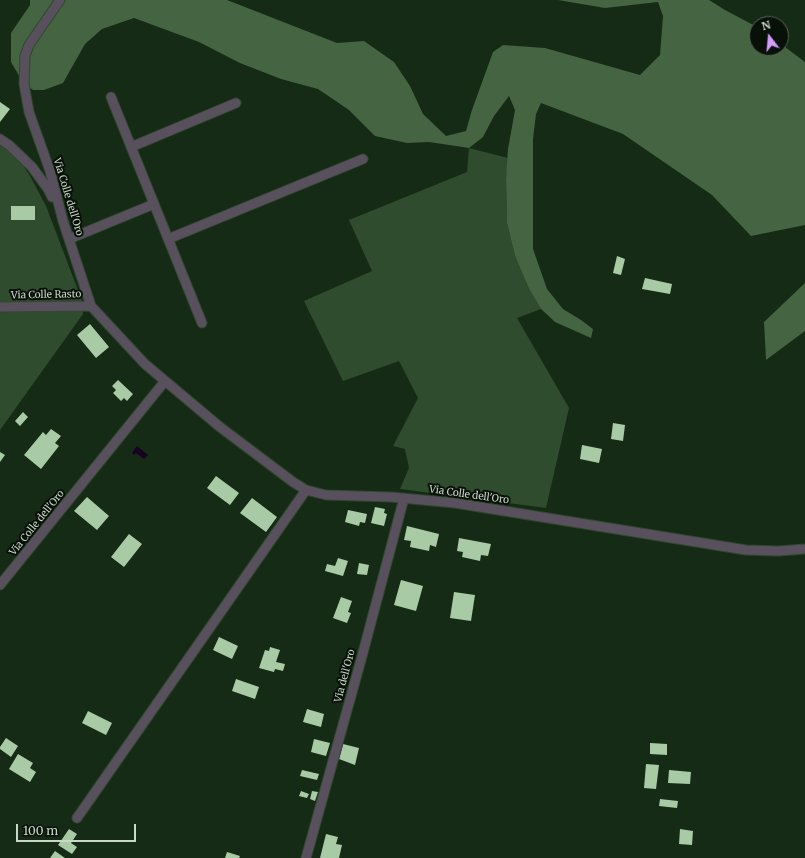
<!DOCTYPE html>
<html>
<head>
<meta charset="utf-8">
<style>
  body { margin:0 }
  #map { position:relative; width:805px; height:858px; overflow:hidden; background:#162b15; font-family:Merriweather,serif }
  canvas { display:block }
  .north { position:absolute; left:749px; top:16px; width:40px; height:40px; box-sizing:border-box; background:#081108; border:1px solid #556055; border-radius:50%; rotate:344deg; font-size:11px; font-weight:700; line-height:16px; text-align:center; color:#c9d6c8 }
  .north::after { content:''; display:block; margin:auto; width:14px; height:18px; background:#d39cfc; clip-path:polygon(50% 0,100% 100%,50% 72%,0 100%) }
  .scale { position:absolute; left:16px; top:824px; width:120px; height:18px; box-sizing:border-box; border:2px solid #c9d6c8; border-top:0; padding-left:5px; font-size:12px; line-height:14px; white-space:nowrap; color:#c9d6c8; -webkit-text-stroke:3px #081108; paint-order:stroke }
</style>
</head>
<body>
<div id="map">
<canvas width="805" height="858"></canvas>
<div class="north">N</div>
<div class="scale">100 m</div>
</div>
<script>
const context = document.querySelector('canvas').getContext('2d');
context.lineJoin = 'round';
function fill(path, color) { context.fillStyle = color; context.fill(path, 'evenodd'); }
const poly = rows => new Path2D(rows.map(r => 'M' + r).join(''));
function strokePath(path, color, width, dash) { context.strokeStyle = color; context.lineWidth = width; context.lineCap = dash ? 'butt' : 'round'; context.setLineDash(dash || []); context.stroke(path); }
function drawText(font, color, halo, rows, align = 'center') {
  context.font = font + ' Merriweather,serif'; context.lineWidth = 4; context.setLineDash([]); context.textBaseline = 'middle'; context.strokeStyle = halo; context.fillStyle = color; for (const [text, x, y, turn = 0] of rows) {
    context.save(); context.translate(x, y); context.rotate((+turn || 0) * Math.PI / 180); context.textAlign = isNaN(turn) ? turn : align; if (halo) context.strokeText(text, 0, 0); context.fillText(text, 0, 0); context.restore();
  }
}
fill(poly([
  [0,145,17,157,29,174,46,206,81,298,83,314,0,430],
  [11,206,34,206,35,220,11,220],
  [469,148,508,158,506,179,507,223,515,256,529,289,541,309,517,318,569,408,546,508,400,489,409,468,405,449,393,446,418,398,399,361,343,381,304,301,372,271,349,220,467,172]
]), '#304c2f');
fill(poly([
  [30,0,227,0,337,43,364,41,394,62,410,86,423,114,446,136,466,131,472,110,493,52,503,45,545,48,640,75,660,55,663,16,658,2,605,8,558,0,709,0,725,10,757,27,757,48,781,48,781,44,805,62,805,225,751,236,712,195,623,134,541,103,536,114,533,139,533,249,547,289,563,309,581,320,593,329,591,338,555,322,541,309,529,289,515,256,507,223,506,179,508,149,515,110,509,96,494,116,483,137,469,148,429,142,407,143,375,136,349,110,318,89,281,79,240,63,199,42,134,18,102,29,85,44,63,83,44,90,33,90,24,84,11,62,11,33,30,5],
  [805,283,805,331,766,360,764,322]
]), '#446442');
fill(poly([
  [137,446,148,455,144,459,136,453,134,455,132,453]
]), '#150321');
fill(poly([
  [0,102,10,109,0,122],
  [11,206,35,206,35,220,11,220],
  [617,256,625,259,621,275,613,273],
  [645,278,672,284,670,294,642,289],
  [90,324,109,347,96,358,77,335],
  [118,380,133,394,127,401,124,398,121,401,113,393,116,390,112,386],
  [23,412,28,417,20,426,15,421],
  [613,423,625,425,623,441,611,439],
  [51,429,61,436,55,443,59,446,41,469,24,455,43,432,46,435],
  [582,445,602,449,599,463,580,459],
  [0,452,5,455,0,462],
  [216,476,239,493,230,505,207,488],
  [87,497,109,516,97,530,74,511],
  [252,498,277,517,266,532,240,513],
  [375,507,385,509,384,513,387,514,384,526,371,523],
  [348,510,367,514,365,523,360,522,359,526,345,522],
  [407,526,439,534,436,547,430,545,429,551,410,547,411,541,404,540],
  [129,534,142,544,124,567,111,557],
  [459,538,491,544,488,556,481,555,480,561,462,557,463,552,457,551],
  [338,558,348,561,343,576,325,571,327,564,335,566],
  [359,563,369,565,367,575,357,574],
  [401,580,423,586,416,611,394,605],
  [454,592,475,595,471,621,450,618],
  [341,597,352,601,348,612,351,613,347,623,333,618],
  [219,637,238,646,232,659,213,650],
  [270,647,280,650,276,662,285,664,283,671,275,669,274,672,259,668,265,650,269,651],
  [236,679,259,687,255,699,232,691],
  [307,709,324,714,321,727,303,722],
  [88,711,112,723,106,735,82,723],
  [6,738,18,746,11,757,0,749,0,747],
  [314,739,330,743,326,756,311,752],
  [650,743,667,744,667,755,650,754],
  [343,744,359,748,355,765,339,759],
  [18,754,33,763,30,768,36,772,30,782,9,769],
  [646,764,659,765,656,789,644,788],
  [302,770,319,774,317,780,300,776],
  [669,770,691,772,690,784,668,783],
  [301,791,309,794,307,798,299,796],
  [312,791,318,792,315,801,310,799],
  [660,799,678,801,677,808,659,806],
  [69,829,77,834,71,843,77,847,72,854,58,845],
  [680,829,693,831,692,845,679,844],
  [326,834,338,837,336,844,342,845,339,858,320,858],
  [55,851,65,858,50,858],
  [227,852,240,856,239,858,225,858]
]), '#a8cba5');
const street = poly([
  [60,0,29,45,25,56,24,84,29,112,50,171,63,221,91,306,145,364,220,427,293,482,306,490,326,495,391,497,455,503,746,550,778,551,805,549],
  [111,97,202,323],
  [0,139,9,145,32,167,48,189,52,197],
  [131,147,236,103],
  [69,239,154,204],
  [168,239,363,159],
  [0,307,91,306],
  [0,585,165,381],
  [77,818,306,490],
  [306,858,361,660,404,498]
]);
strokePath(street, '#334632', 11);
strokePath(street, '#58515d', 9);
drawText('10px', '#c9d6c8', '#081108', [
  ["Via Colle dell'Oro",68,197,73],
  ["Via Colle Rasto",46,295,-1],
  ["Via Colle dell'Oro",469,495,8],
  ["Via Colle dell'Oro",37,523,-51],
  ["Via dell'Oro",345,676,-75]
]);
</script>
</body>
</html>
